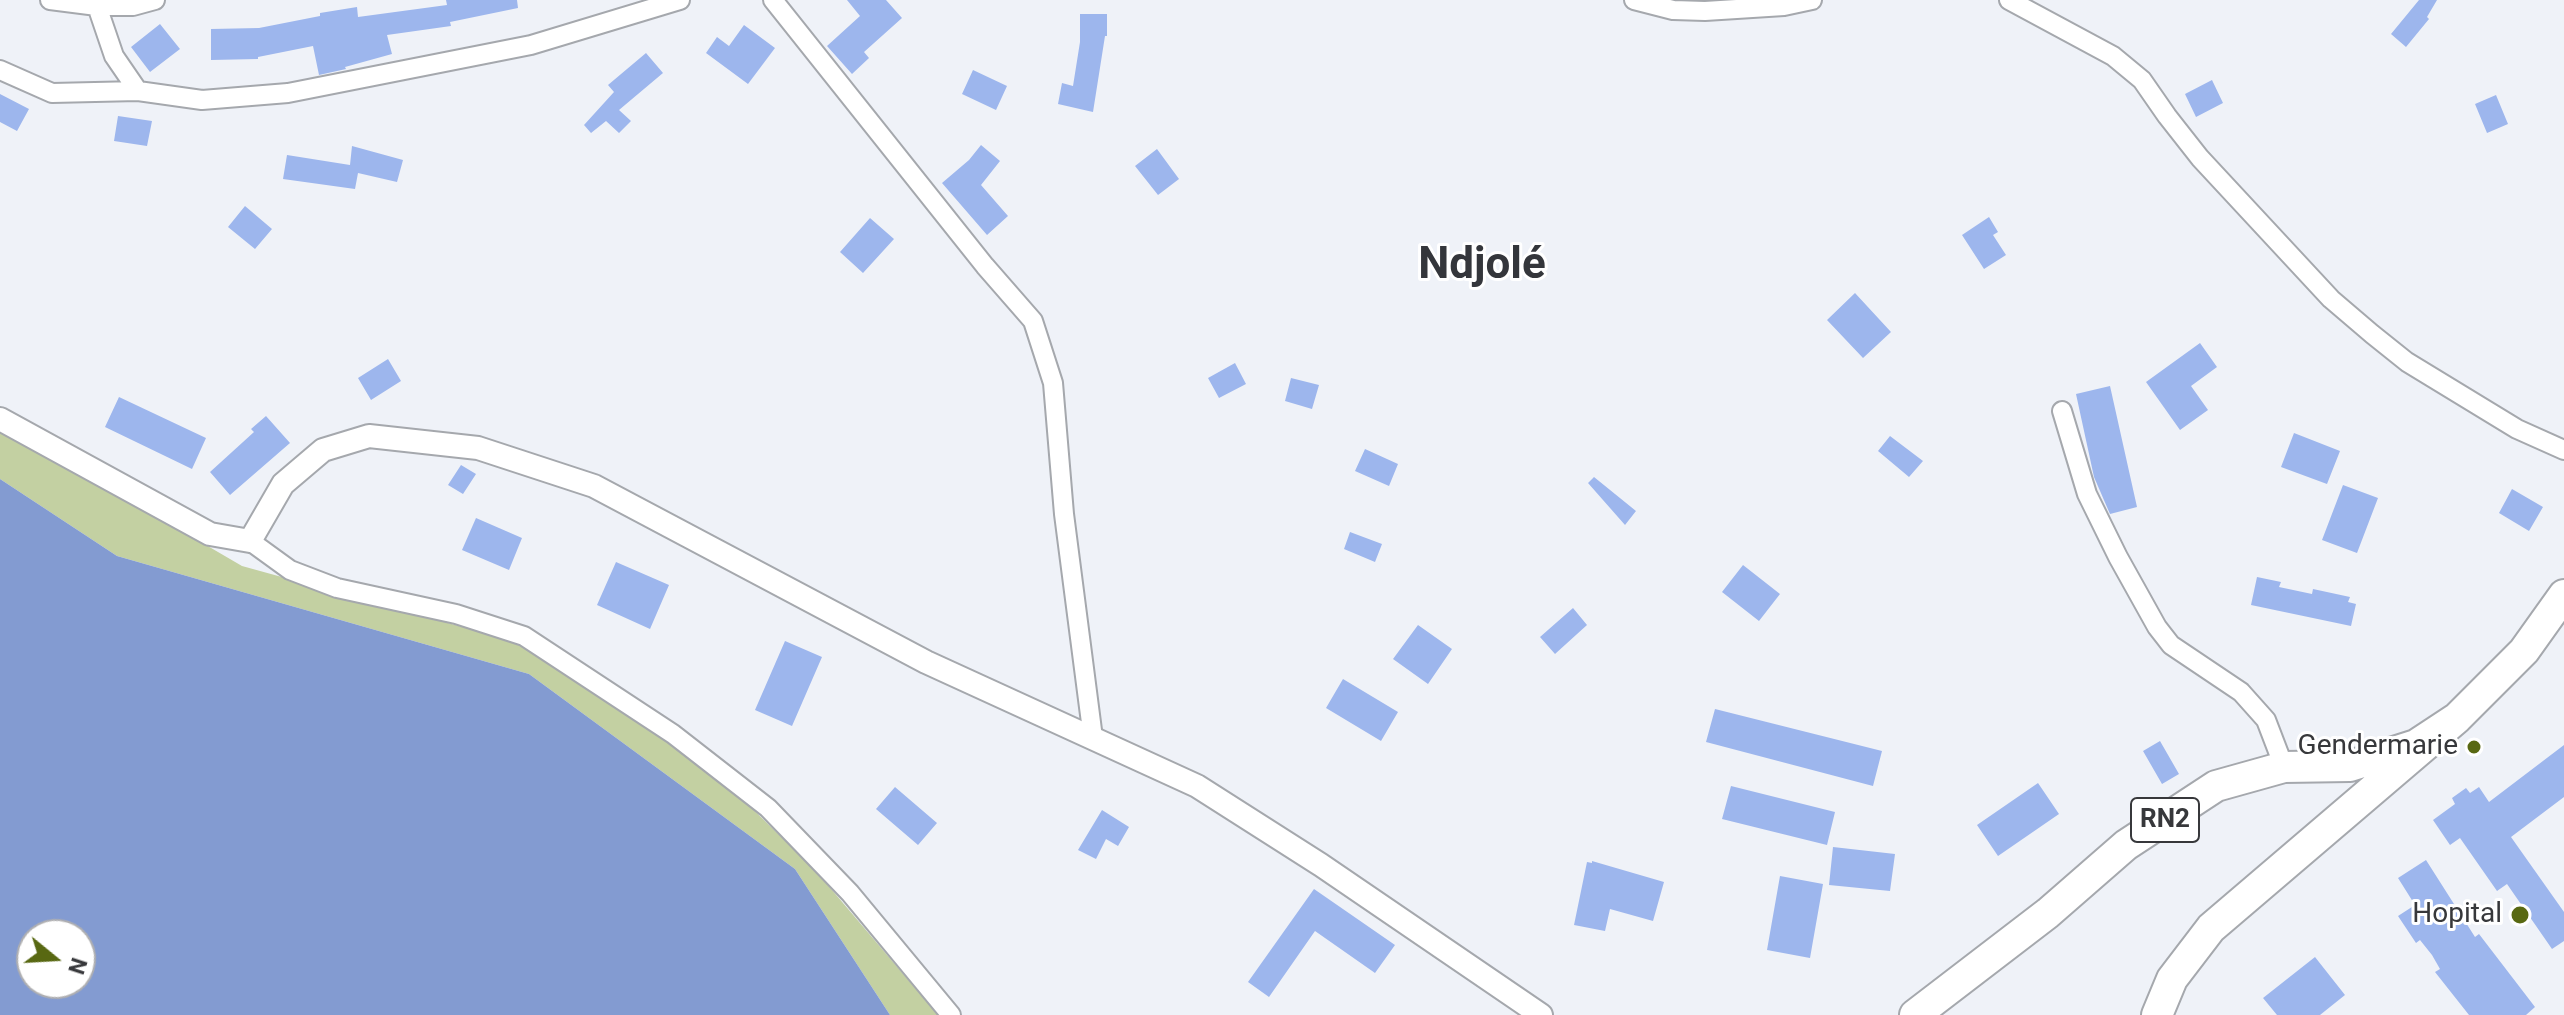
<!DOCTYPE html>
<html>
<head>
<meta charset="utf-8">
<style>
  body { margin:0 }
  #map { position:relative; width:2564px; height:1015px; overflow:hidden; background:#eff2f8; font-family:Roboto,sans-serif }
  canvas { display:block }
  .north { position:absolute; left:16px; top:919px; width:80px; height:80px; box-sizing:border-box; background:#fff; border:2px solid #afafb1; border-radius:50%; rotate:108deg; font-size:22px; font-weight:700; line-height:32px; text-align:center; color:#37383b }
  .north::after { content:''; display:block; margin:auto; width:28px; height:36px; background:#586812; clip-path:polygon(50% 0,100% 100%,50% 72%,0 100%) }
</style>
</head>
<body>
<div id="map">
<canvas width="2564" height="1015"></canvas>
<div class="north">N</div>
</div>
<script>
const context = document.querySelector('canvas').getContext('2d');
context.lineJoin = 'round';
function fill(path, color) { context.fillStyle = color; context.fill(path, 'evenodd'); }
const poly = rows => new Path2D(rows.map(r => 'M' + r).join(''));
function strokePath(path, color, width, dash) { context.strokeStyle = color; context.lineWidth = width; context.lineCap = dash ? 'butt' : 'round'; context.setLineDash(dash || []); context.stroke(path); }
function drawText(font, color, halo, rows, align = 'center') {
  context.font = font + ' Roboto,sans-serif'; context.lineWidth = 6; context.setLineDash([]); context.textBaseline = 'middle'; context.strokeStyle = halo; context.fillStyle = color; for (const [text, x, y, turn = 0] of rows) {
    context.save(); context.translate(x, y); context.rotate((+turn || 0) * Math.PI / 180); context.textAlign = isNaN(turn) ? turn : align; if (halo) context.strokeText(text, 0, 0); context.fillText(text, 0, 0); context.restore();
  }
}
fill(poly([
  [0,425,242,566,524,644,723,780,815,870,938,1015,890,1015,795,869,529,674,117,556,0,479]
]), '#c3d0a2');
fill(poly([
  [0,479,117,556,529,674,795,869,890,1015,0,1015],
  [32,935,80,935,80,983,32,983]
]), '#839bd1');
fill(poly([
  [446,0,517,0,518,8,450,22,451,26,387,35,392,54,345,67,346,69,319,75,313,46,258,57,258,59,211,60,211,29,259,28,320,16,320,13,357,7,358,17,447,5],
  [847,0,886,0,902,18,864,52,869,58,852,74,827,46,860,16],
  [2419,0,2437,0,2427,17,2429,19,2406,47,2391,34],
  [1080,14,1107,14,1107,36,1105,36,1093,112,1058,104,1062,83,1073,86,1080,42],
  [160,24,180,49,150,72,131,47],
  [744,25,775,48,748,84,706,53,717,37,729,46],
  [646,53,663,73,619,110,631,121,619,133,606,121,591,133,584,125,614,92,608,85],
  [973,70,1007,86,996,110,962,94],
  [2212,80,2223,103,2196,117,2185,94],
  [0,94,29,109,17,131,0,122],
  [2496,95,2508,124,2487,133,2475,104],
  [118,116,152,121,147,146,114,141],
  [981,145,1000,161,981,185,1008,216,987,235,942,183,969,160],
  [352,146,403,160,397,182,358,173,355,189,283,179,287,155,350,165],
  [1157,149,1179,179,1158,195,1135,166],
  [245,206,272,229,255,249,228,227],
  [1989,217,1998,232,1993,235,2006,255,1984,269,1962,235],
  [870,218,894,239,863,273,840,252],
  [1855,293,1891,332,1863,358,1827,320],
  [2200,343,2217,367,2191,386,2208,410,2180,430,2146,382],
  [388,359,401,381,371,400,358,378],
  [1235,363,1246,384,1219,398,1208,378],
  [1291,378,1319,385,1312,409,1285,401],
  [2110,386,2137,507,2110,514,2094,477,2076,394],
  [119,397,206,438,192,469,105,427],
  [266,416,290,443,230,495,210,472,254,432,251,429],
  [2294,433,2340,451,2327,484,2281,467],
  [1890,436,1923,461,1909,477,1878,451],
  [1365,449,1398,464,1389,486,1355,471],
  [461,465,476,474,463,494,448,485],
  [1594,477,1636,511,1625,525,1588,483],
  [2343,485,2378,498,2357,553,2322,540],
  [2512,489,2543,507,2529,531,2499,513],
  [476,518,522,538,509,570,462,550],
  [1350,532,1382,544,1375,562,1344,549],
  [616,562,669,585,650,629,597,605],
  [1743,565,1780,594,1759,621,1722,592],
  [2257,577,2281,582,2279,587,2312,594,2313,589,2350,597,2348,602,2356,604,2351,626,2251,605],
  [1573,608,1587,625,1555,654,1540,637],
  [1418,625,1452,649,1428,684,1393,659],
  [785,641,822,657,792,726,755,710],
  [1343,679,1398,712,1381,741,1326,708],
  [1715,709,1882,751,1873,786,1706,742],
  [2160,741,2179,774,2162,784,2143,751],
  [2564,745,2564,797,2511,837,2564,912,2564,941,2552,949,2507,884,2497,891,2460,838,2450,845,2433,820,2455,804,2452,798,2466,788,2470,793,2479,787,2489,802],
  [2038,783,2059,814,1998,856,1977,825],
  [1731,786,1835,812,1827,845,1722,819],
  [895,787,937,823,918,845,876,809],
  [1102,810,1129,827,1118,846,1106,839,1096,859,1078,850],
  [1833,847,1895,854,1890,891,1829,885],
  [2426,860,2475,937,2479,934,2535,1007,2526,1015,2469,1015,2435,972,2440,969,2432,955,2420,940,2416,943,2398,916,2415,905,2398,878],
  [1592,861,1664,882,1653,921,1610,909,1605,931,1574,925,1587,862,1592,863],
  [1780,876,1823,884,1810,958,1767,950],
  [1314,889,1395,945,1375,973,1315,931,1269,997,1248,982],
  [2315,957,2345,995,2320,1015,2277,1015,2263,998]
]), '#9db6ed');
const minor = poly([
  [50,0,97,6,133,6,155,0],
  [773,0,985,266,1033,321,1053,383,1064,514,1093,738],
  [1634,0,1673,10,1705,11,1784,6,1812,0],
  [2009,0,2113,56,2142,80,2167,116,2200,158,2331,299,2372,334,2407,362,2517,429,2564,450],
  [97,6,114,56,138,91],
  [0,70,52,93,138,91,202,100,288,93,531,45,680,0],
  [2062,411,2087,494,2118,557,2157,627,2171,645,2241,692,2266,720,2284,767],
  [250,541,290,570,337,588,456,614,524,636,673,734,768,808,850,893,951,1015]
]);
const tertiary = poly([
  [0,419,210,534,250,541,283,484,323,450,369,436,478,448,594,486,926,662,1197,786,1321,865,1541,1015]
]);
const trunk = poly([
  [1915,1015,2048,913,2126,845,2216,786,2284,767,2350,766,2416,745,2457,718],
  [2157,1015,2172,979,2211,928,2457,718,2524,651,2564,595]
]);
strokePath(minor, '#a5a8ad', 22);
strokePath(tertiary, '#a5a8ad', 26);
strokePath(trunk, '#a5a8ad', 34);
strokePath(minor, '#fff', 18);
strokePath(tertiary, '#fff', 22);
strokePath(trunk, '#fff', 30);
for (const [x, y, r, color] of [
  [2474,747,8,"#586812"],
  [2520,915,10,"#586812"]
]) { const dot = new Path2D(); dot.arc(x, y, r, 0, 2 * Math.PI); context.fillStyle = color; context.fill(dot); strokePath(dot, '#fff', 3); }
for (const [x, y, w] of [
  [2165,820,68]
]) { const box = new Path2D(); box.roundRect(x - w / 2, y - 22, w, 44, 6); context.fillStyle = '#fff'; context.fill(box); strokePath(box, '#37383b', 2); }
drawText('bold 26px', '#37383b', null, [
  ["RN2",2165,820]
]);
drawText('28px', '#37383b', '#fff', [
  ["Gendermarie",2458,747],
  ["Hopital",2502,915]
], 'right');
drawText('bold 44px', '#34363b', '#fff', [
  ["Ndjolé",1482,267]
]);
</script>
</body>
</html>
